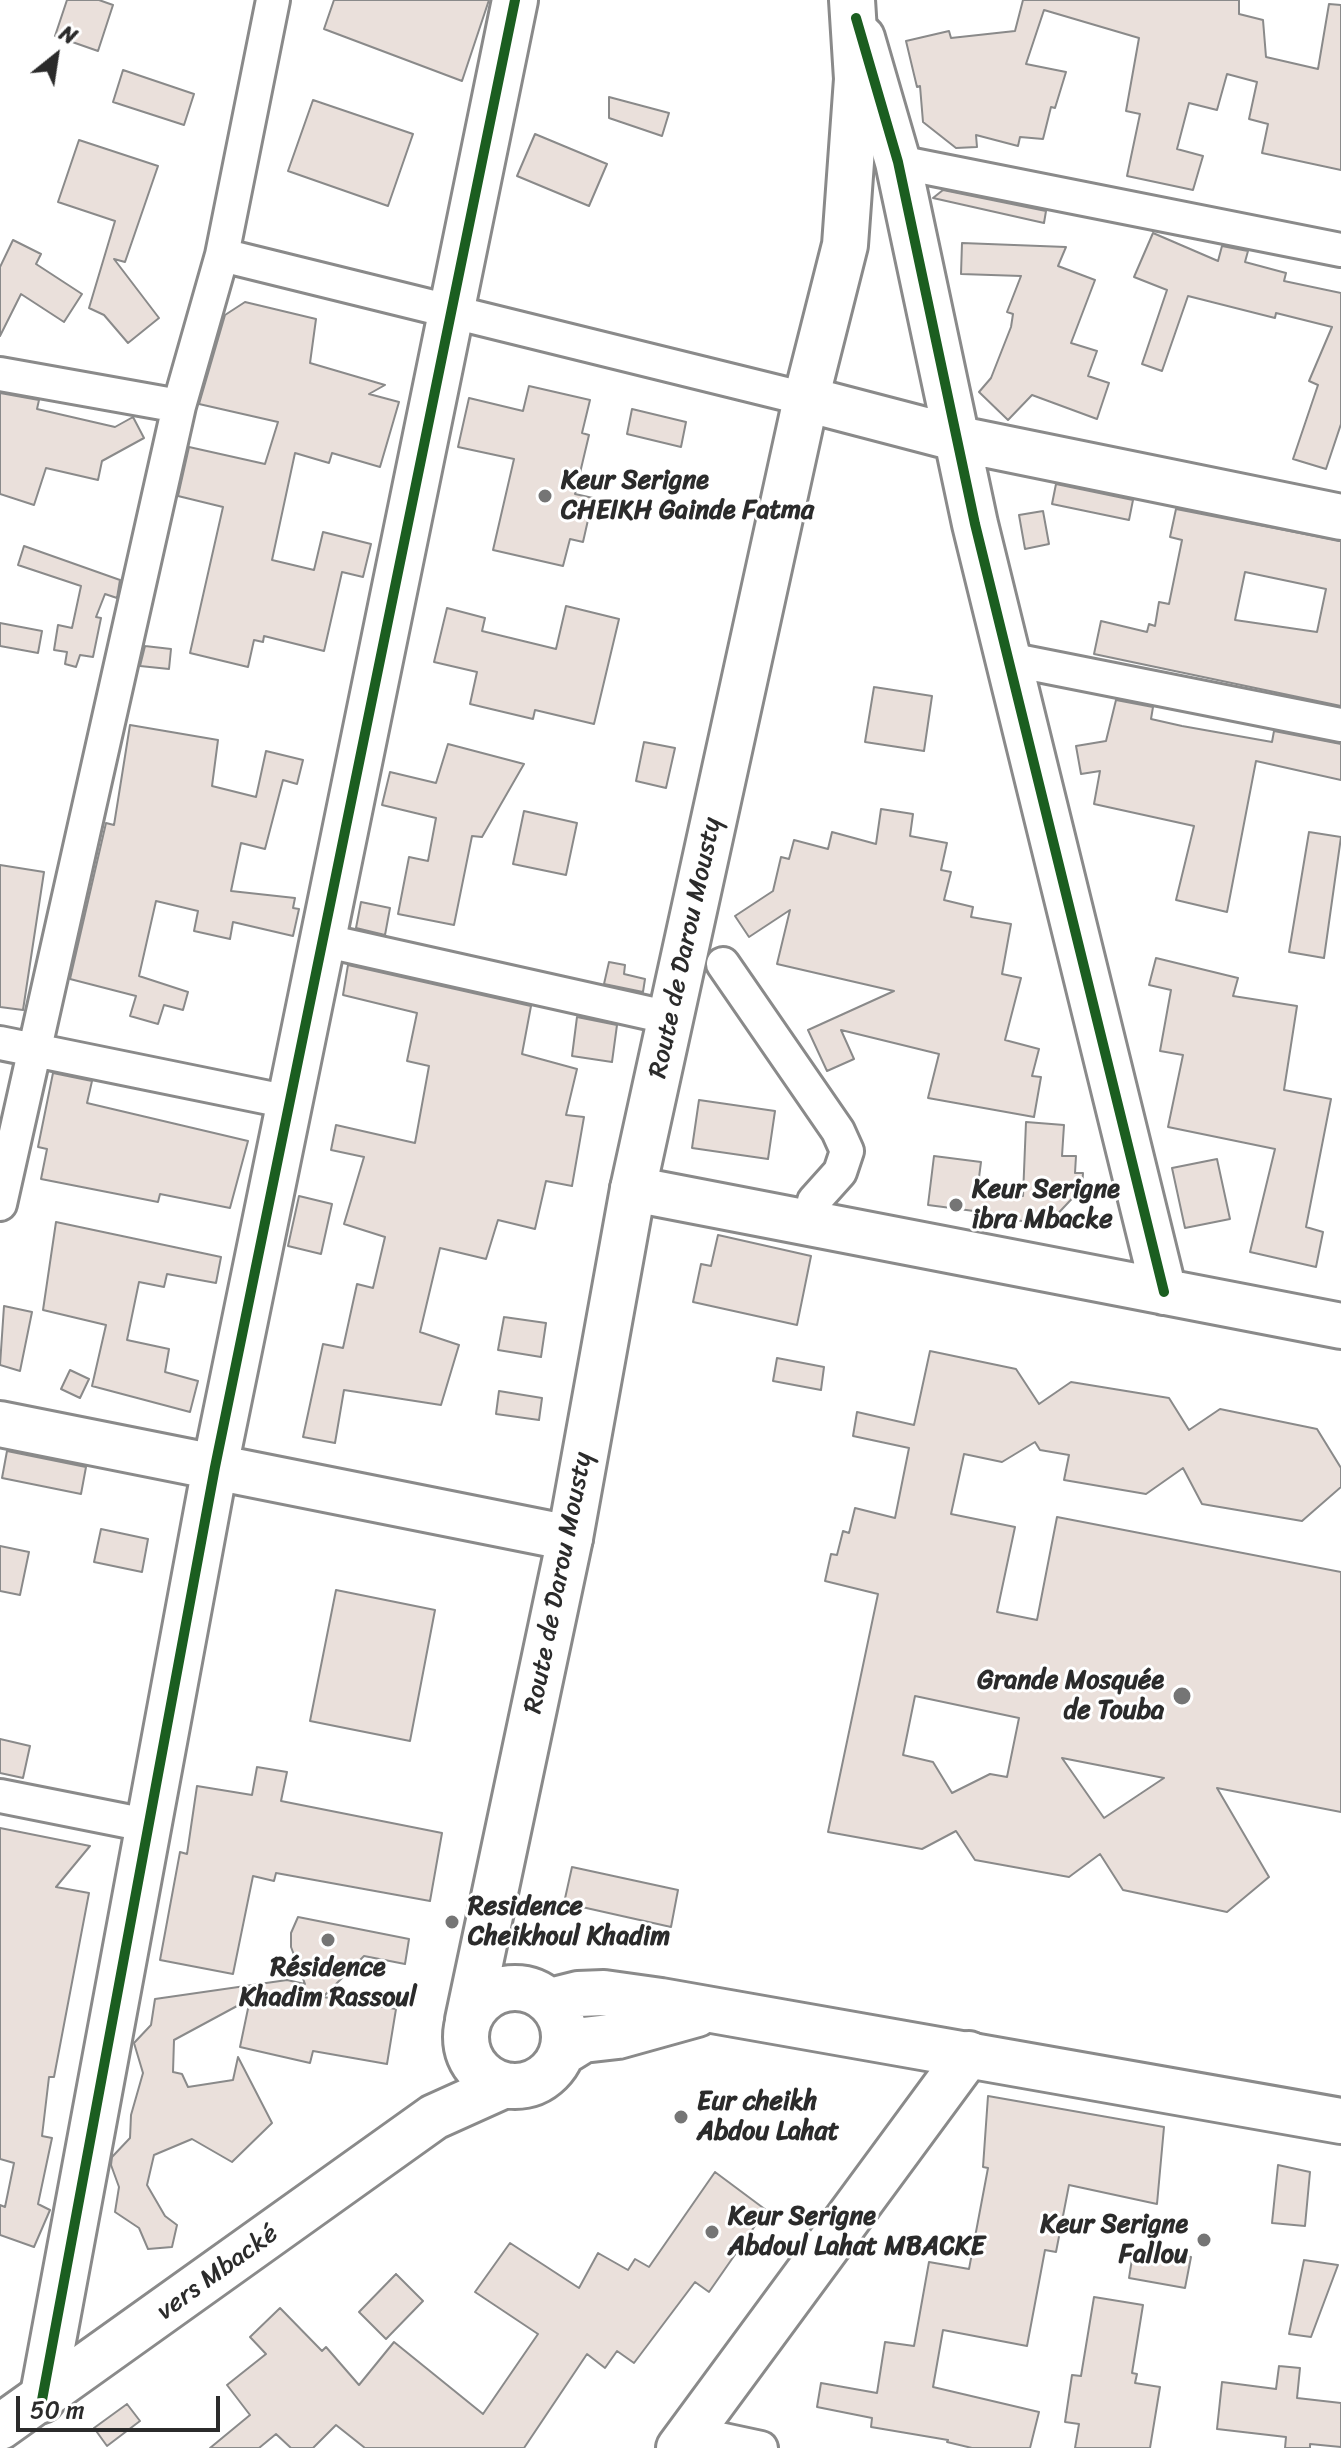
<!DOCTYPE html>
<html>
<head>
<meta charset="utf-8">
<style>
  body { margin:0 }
  #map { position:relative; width:1341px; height:2448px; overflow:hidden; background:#fff; font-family:Sriracha,sans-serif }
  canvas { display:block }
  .north { position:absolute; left:16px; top:16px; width:80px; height:80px; -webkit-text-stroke:6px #fff; paint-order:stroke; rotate:30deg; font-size:22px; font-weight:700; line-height:32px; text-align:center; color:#2b2b2b }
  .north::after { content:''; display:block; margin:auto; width:28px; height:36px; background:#2b2b2b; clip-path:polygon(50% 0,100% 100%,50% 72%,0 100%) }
  .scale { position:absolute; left:16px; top:2396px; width:204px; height:36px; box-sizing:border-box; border:4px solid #2b2b2b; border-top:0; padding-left:10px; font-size:24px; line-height:28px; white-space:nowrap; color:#2b2b2b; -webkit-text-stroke:6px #fff; paint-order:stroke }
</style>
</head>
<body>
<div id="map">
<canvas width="1341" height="2448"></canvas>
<div class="north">N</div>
<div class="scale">50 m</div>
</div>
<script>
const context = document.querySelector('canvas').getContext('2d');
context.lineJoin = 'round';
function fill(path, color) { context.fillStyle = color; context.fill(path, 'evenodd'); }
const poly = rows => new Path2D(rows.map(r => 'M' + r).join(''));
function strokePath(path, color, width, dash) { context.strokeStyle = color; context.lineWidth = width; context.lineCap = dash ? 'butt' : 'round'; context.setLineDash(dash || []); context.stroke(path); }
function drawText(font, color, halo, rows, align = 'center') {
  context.font = font + ' Sriracha,sans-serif'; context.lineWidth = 6; context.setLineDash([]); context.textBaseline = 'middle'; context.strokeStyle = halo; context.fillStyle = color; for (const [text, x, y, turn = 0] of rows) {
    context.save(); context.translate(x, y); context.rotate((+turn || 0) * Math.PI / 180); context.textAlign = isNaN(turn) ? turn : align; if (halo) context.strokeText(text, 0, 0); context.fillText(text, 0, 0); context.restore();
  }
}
const building = poly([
  [67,0,99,0,113,5,98,51,55,36,67,0],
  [334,0,489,0,462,81,324,29,334,0],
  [1023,0,1239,0,1239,14,1263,20,1266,57,1318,69,1329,4,1341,5,1341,170,1262,153,1268,124,1249,119,1257,82,1227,74,1217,110,1189,103,1177,149,1203,156,1193,190,1127,176,1140,114,1126,111,1139,38,1044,10,1026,64,1066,72,1055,108,1051,107,1043,139,1020,137,1018,146,976,135,977,147,956,148,923,122,920,86,917,87,906,41,949,31,951,38,1015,31,1023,0],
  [123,70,194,94,184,125,113,102,123,70],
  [609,97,669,113,662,136,609,118,609,97],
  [313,100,413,134,388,206,288,171,313,100],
  [535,134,607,164,589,206,517,176,535,134],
  [79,140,158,166,125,262,114,259,159,318,128,343,104,315,89,308,115,221,58,202,79,140],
  [943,190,1046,211,1044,223,933,198,943,190],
  [1153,233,1218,261,1222,246,1248,251,1245,262,1286,273,1284,281,1341,293,1341,424,1326,469,1293,459,1318,385,1309,381,1332,327,1276,313,1275,318,1188,296,1162,371,1142,364,1167,290,1134,277,1153,233],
  [13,240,41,254,36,264,82,294,64,322,21,294,0,336,0,267,13,240],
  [962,243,1066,247,1058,266,1095,280,1071,343,1097,351,1088,376,1109,383,1097,419,1032,395,1008,420,979,392,991,378,1011,327,1013,314,1007,312,1021,276,961,274,962,243],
  [245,302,316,319,310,363,385,385,369,394,399,402,380,467,332,453,329,463,295,453,272,560,314,570,323,532,371,544,363,577,342,572,324,651,264,636,263,642,254,640,248,667,190,653,223,507,178,496,189,447,265,464,278,422,199,404,225,315,245,302],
  [529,386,590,400,582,433,589,435,575,494,593,498,583,542,570,539,563,566,493,550,514,459,458,447,469,398,523,411,529,386],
  [0,393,39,400,37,409,115,427,133,417,144,438,102,461,98,480,46,468,34,505,0,494,0,393],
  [632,409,686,422,681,447,627,434,632,409],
  [1056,484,1133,500,1129,520,1052,504,1056,484],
  [1176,509,1341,541,1341,706,1094,654,1101,621,1147,632,1149,624,1155,626,1159,602,1169,604,1182,540,1170,537,1176,509],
  [1245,572,1326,589,1317,632,1235,620,1245,572],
  [1043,511,1049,544,1025,549,1019,515,1043,511],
  [24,546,120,580,117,598,105,594,96,617,101,618,93,657,80,655,76,667,65,664,67,652,54,650,58,625,72,628,81,586,18,565,24,546],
  [566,606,619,619,594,724,535,710,533,719,470,704,477,672,434,662,447,608,485,618,482,631,556,649,566,606],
  [0,623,42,631,38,653,0,646,0,623],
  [145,646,171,649,169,669,140,666,145,646],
  [874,687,932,696,924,751,865,742,874,687],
  [1116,700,1153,707,1151,719,1182,726,1272,742,1274,731,1341,744,1341,780,1256,761,1227,912,1176,900,1194,826,1094,804,1100,771,1081,774,1076,746,1106,741,1116,700],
  [130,725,218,740,212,786,256,797,266,751,303,760,297,784,283,780,265,849,241,843,231,891,295,898,293,908,299,909,293,936,233,922,230,939,194,931,198,911,156,901,139,976,188,992,183,1010,164,1005,158,1024,130,1016,136,996,70,979,106,823,114,825,130,725],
  [644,742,675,748,666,788,636,781,644,742],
  [448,744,524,764,482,837,472,836,454,925,398,914,409,857,428,861,436,818,382,805,390,772,436,783,448,744],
  [881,809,913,814,910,836,947,843,941,870,951,872,944,900,973,907,971,917,1011,924,1002,974,1021,978,1005,1040,1039,1049,1032,1076,1041,1077,1034,1117,928,1098,939,1054,841,1030,854,1059,827,1071,808,1030,894,991,777,964,790,910,749,937,735,916,773,891,781,857,789,859,794,840,828,849,832,832,876,844,881,809],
  [524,811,577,823,566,875,513,864,524,811],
  [1309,832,1341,837,1324,958,1289,952,1309,832],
  [0,865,44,872,23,1010,0,1007,0,865],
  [361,902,390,908,385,935,356,928,361,902],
  [1156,958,1238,978,1233,996,1297,1006,1284,1090,1331,1099,1306,1227,1323,1232,1316,1267,1250,1252,1275,1149,1168,1127,1183,1055,1160,1051,1171,990,1149,985,1156,958],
  [609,962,625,965,624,974,645,979,643,992,604,984,609,962],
  [348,965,531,1006,522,1054,577,1069,566,1115,584,1117,572,1186,546,1181,535,1229,498,1220,486,1259,440,1248,420,1332,459,1345,441,1405,344,1390,335,1443,303,1437,323,1344,343,1348,357,1284,373,1288,385,1237,344,1224,364,1157,331,1150,336,1125,415,1143,429,1066,407,1061,417,1013,343,995,348,965],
  [577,1017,617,1025,612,1062,572,1056,577,1017],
  [53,1073,92,1081,87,1103,248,1141,230,1208,160,1194,158,1202,41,1179,47,1149,38,1147,53,1073],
  [699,1100,775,1111,768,1159,692,1148,699,1100],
  [1026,1122,1064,1125,1062,1156,1076,1156,1075,1173,1083,1173,1082,1188,1049,1223,997,1219,997,1214,928,1205,934,1156,981,1162,977,1193,1023,1196,1026,1122],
  [1217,1159,1230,1219,1185,1228,1172,1168,1217,1159],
  [299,1196,332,1204,321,1254,288,1246,299,1196],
  [56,1222,221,1257,216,1283,167,1274,164,1287,139,1282,127,1340,169,1349,165,1372,198,1381,190,1412,92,1386,106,1325,43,1310,56,1222],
  [718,1235,811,1256,797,1325,693,1302,701,1264,711,1266,718,1235],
  [4,1306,32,1312,20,1371,0,1365,4,1306],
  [504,1317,546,1323,541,1357,498,1350,504,1317],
  [930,1351,1016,1369,1039,1404,1071,1382,1169,1398,1189,1430,1220,1409,1317,1429,1341,1468,1341,1487,1302,1521,1202,1504,1183,1468,1146,1494,1064,1480,1069,1455,1040,1450,1035,1442,1002,1462,964,1454,951,1514,1015,1527,997,1612,1037,1620,1057,1517,1341,1572,1341,1812,1217,1788,1269,1877,1227,1912,1123,1890,1100,1854,1069,1877,975,1860,956,1831,922,1849,828,1832,878,1594,825,1581,831,1554,837,1555,843,1531,849,1533,855,1508,895,1518,909,1448,853,1436,857,1412,914,1425,930,1351],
  [915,1696,1019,1718,1007,1777,990,1774,952,1793,933,1762,903,1755,915,1696],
  [1062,1758,1164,1778,1104,1818,1062,1758],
  [777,1358,824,1367,821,1390,773,1381,777,1358],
  [70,1370,89,1379,80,1398,61,1389,70,1370],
  [499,1391,542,1398,539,1420,496,1414,499,1391],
  [7,1451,86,1467,81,1494,2,1478,7,1451],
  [101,1529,148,1539,142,1572,94,1562,101,1529],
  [0,1546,29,1552,20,1595,0,1591,0,1546],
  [336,1590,435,1610,410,1741,310,1721,336,1590],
  [0,1739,30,1746,23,1778,0,1773,0,1739],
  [257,1767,287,1772,281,1801,442,1833,430,1901,276,1873,274,1881,253,1876,233,1974,160,1960,180,1852,187,1854,197,1786,252,1795,257,1767],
  [0,1828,90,1846,56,1887,89,1893,54,2077,49,2077,42,2136,52,2138,38,2204,50,2210,34,2247,0,2235,0,2205,5,2207,14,2163,0,2159,0,1828],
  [572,1867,678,1890,671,1927,564,1903,572,1867],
  [298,1917,409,1939,405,1964,364,1956,323,1997,396,2009,387,2064,313,2051,310,2063,240,2047,250,1999,174,2040,173,2072,182,2074,188,2087,233,2080,238,2057,272,2123,232,2162,192,2139,154,2155,147,2185,165,2216,177,2225,172,2247,148,2249,139,2228,115,2212,119,2187,111,2165,112,2157,130,2138,131,2115,143,2073,134,2043,151,2025,155,1999,287,1980,305,1984,291,1947,291,1933,298,1917],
  [988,2096,1164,2127,1157,2204,1069,2185,1056,2252,1045,2250,1027,2346,943,2330,933,2387,1039,2412,1030,2448,972,2448,947,2442,948,2440,871,2427,872,2418,817,2407,821,2383,877,2393,885,2342,914,2346,929,2262,969,2269,988,2168,983,2167,988,2096],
  [1278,2165,1310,2172,1305,2226,1272,2223,1278,2165],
  [715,2172,766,2210,709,2292,695,2282,634,2363,617,2351,605,2368,587,2354,524,2448,365,2448,336,2425,313,2448,291,2448,276,2434,259,2448,210,2448,250,2415,227,2385,266,2354,250,2337,280,2308,322,2351,326,2347,359,2385,394,2342,483,2414,538,2334,475,2292,510,2243,579,2288,598,2253,628,2270,635,2259,649,2267,715,2172],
  [1134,2247,1191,2257,1185,2288,1129,2278,1134,2247],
  [1304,2260,1338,2265,1311,2337,1289,2334,1304,2260],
  [396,2274,423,2301,386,2339,359,2312,396,2274],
  [1094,2297,1143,2305,1132,2373,1137,2374,1135,2383,1160,2387,1150,2448,1075,2448,1079,2424,1065,2422,1072,2375,1081,2376,1094,2297],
  [1279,2366,1300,2368,1297,2398,1341,2403,1341,2447,1310,2444,1310,2448,1285,2448,1286,2437,1217,2429,1222,2382,1276,2389,1279,2366],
  [127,2404,140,2421,107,2446,94,2428,127,2404]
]);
fill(building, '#eae0db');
strokePath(building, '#8a8a8a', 2);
const street = poly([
  [898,162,1341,250],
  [222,255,806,399],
  [0,374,179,406],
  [1008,659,1341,725],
  [322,940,671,1018],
  [723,964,838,1131,847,1151,840,1172,814,1201,809,1223],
  [0,1043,289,1102],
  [0,1204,179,406,222,255,273,0],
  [0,1796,146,1825],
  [691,2433,761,2448]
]);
const secondary = poly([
  [862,38,898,162,975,524,1164,1292],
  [806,399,959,439,1341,517],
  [633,1189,1341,1326],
  [0,1424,570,1538],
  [42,2400,215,1467,515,0],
  [679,2448,969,2054]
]);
const primary = poly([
  '466 2037a49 49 0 1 1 98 0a49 49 0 1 1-98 0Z',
  [550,2001,578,1994,604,1993,661,2001,1341,2121],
  [468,2020,570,1538,633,1189,806,399,845,245,857,79,852,0],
  [562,2053,583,2040,618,2036,697,2014],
  [0,2427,434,2117,505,2085]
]);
strokePath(street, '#8a8a8a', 38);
strokePath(secondary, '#8a8a8a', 50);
strokePath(primary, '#8a8a8a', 50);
strokePath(street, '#fff', 32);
strokePath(secondary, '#fff', 44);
strokePath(primary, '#fff', 44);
strokePath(poly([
  [856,18,898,162,975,524,1164,1292],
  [42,2400,215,1467,515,0]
]), '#1b5e20', 10);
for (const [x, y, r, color] of [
  [545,496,8,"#757575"],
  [956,1205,8,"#757575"],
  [1182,1696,10,"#757575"],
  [452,1922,8,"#757575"],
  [328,1940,8,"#757575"],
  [681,2117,8,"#757575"],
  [712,2232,8,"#757575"],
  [1204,2240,8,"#757575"]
]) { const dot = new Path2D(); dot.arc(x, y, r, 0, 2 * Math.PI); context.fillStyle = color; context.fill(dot); strokePath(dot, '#fff', 3); }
drawText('bold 26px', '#2b2b2b', '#fff', [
  ["Keur Serigne",561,481],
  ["CHEIKH Gainde Fatma",561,511],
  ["Keur Serigne",972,1190],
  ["ibra Mbacke",972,1220],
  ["Grande Mosquée",1164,1681,"right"],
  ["de Touba",1164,1711,"right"],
  ["Residence",468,1907],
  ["Cheikhoul Khadim",468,1937],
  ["Résidence",328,1968,"center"],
  ["Khadim Rassoul",328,1998,"center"],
  ["Eur cheikh",697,2102],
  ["Abdou Lahat",697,2132],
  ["Keur Serigne",728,2217],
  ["Abdoul Lahat MBACKE",728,2247],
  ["Keur Serigne",1188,2225,"right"],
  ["Fallou",1188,2255,"right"]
], 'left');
drawText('26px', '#2b2b2b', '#fff', [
  ["Route de Darou Mousty",686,948,-78],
  ["Route de Darou Mousty",559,1583,-79],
  ["vers Mbacké",218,2273,-36]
]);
</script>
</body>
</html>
